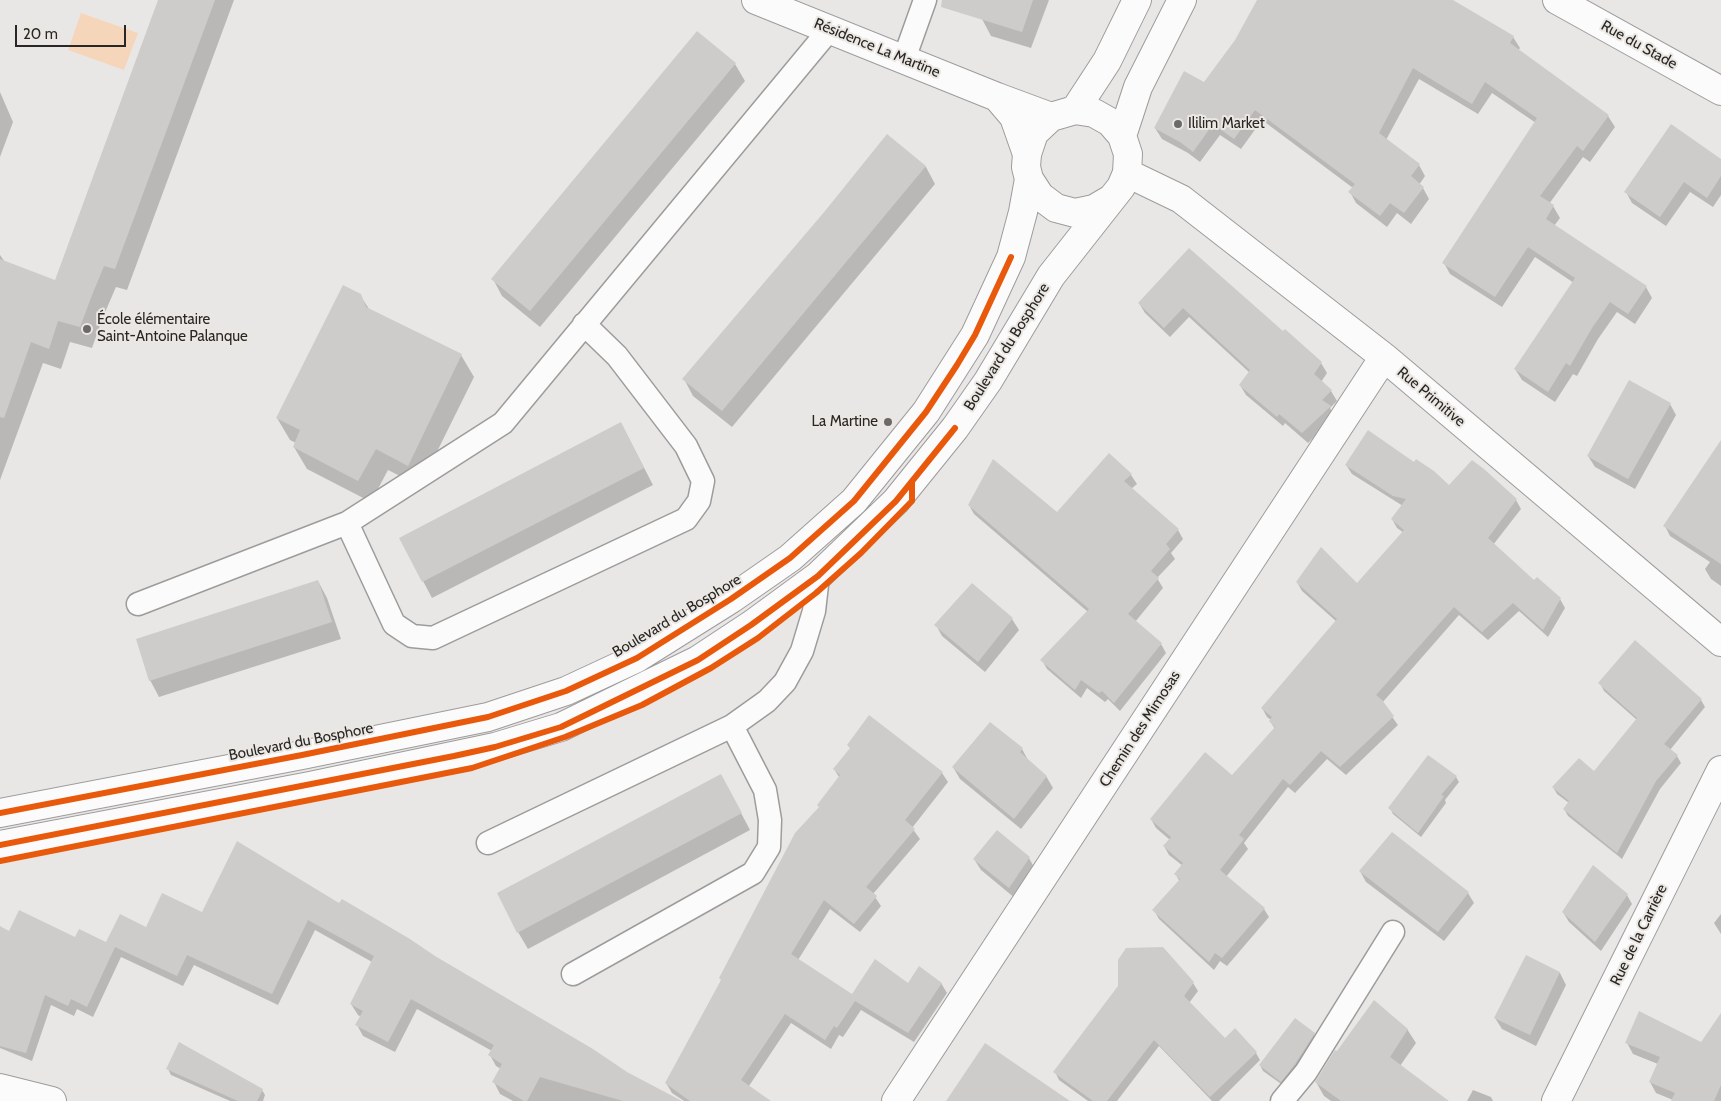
<!DOCTYPE html>
<html>
<head>
<meta charset="utf-8">
<style>
  body { margin:0 }
  #map { position:relative; width:1721px; height:1101px; overflow:hidden; background:#e9e7e5; font-family:Cabin,sans-serif }
  canvas { display:block }
  .scale { position:absolute; left:15px; top:25px; width:111px; height:22px; box-sizing:border-box; border:2px solid #282725; border-top:0; padding-left:6px; font-size:15px; line-height:18px; white-space:nowrap; color:#282725; -webkit-text-stroke:4px #ebe7e3; paint-order:stroke }
</style>
</head>
<body>
<div id="map">
<canvas width="1721" height="1101"></canvas>
<div class="scale">20 m</div>
</div>
<script>
const context = document.querySelector('canvas').getContext('2d');
context.lineJoin = 'round';
function fill(path, color) { context.fillStyle = color; context.fill(path, 'evenodd'); }
const poly = rows => new Path2D(rows.map(r => 'M' + r).join(''));
function strokePath(path, color, width, dash) { context.strokeStyle = color; context.lineWidth = width; context.lineCap = dash ? 'butt' : 'round'; context.setLineDash(dash || []); context.stroke(path); }
function drawText(font, color, halo, rows, align = 'center') {
  context.font = font + ' Cabin,sans-serif'; context.lineWidth = 4; context.setLineDash([]); context.textBaseline = 'middle'; context.strokeStyle = halo; context.fillStyle = color; for (const [text, x, y, turn = 0] of rows) {
    context.save(); context.translate(x, y); context.rotate((+turn || 0) * Math.PI / 180); context.textAlign = isNaN(turn) ? turn : align; if (halo) context.strokeText(text, 0, 0); context.fillText(text, 0, 0); context.restore();
  }
}
fill(poly([
  [81,13,138,33,124,70,68,50]
]), '#f5d6bb');
fill(poly([
  [159,0,234,0,127,290,116,287,103,317,92,348,70,342,61,369,43,363,0,480,0,255,5,262,56,281],
  [988,0,1049,0,1031,48,991,36,982,19],
  [1259,0,1450,0,1513,37,1520,48,1518,51,1608,116,1615,127,1590,162,1583,157,1549,204,1553,206,1560,218,1554,226,1646,287,1652,298,1635,324,1617,312,1598,339,1577,376,1573,374,1555,402,1522,380,1515,369,1574,283,1535,257,1502,307,1450,274,1444,263,1536,123,1492,93,1478,114,1419,79,1386,140,1419,165,1425,176,1419,185,1423,188,1429,199,1411,224,1397,213,1387,227,1356,203,1350,192,1353,188,1262,120,1241,149,1220,135,1200,162,1188,153,1162,139,1155,128,1204,84,1236,40],
  [697,33,735,64,745,81,540,327,502,296,493,279],
  [0,92,13,122,0,157],
  [888,136,926,167,935,184,732,427,693,396,684,379,826,212],
  [1721,159,1721,195,1713,207,1690,192,1666,226,1632,203,1626,192],
  [1189,250,1284,333,1321,363,1327,373,1321,382,1331,391,1337,401,1330,408,1335,417,1308,443,1285,423,1283,426,1246,395,1240,385,1250,373,1189,317,1170,337,1145,313,1139,303],
  [360,295,369,309,461,355,474,377,420,486,388,470,371,502,307,469,294,447,296,443,290,440,277,418],
  [1670,404,1676,415,1635,489,1595,467,1588,456],
  [621,423,653,485,432,598,423,581],
  [1109,455,1131,475,1137,484,1131,489,1178,530,1183,539,1171,553,1175,559,1157,578,1163,588,1135,622,1161,644,1166,653,1120,711,1108,699,1105,702,1087,688,1081,698,1047,669,1042,660,1088,612,974,514,969,505,1057,513],
  [1721,464,1721,586,1711,579,1705,569,1710,562,1670,536,1665,526],
  [1346,465,1516,500,1521,509,1493,545,1534,582,1560,599,1565,608,1548,637,1519,611,1488,640,1459,615,1382,703,1398,725,1346,775,1327,759,1295,793,1288,787,1244,843,1248,849,1226,877,1264,909,1269,917,1227,966,1220,961,1214,970,1159,919,1154,910,1180,882,1176,875,1183,866,1169,855,1164,846,1170,840,1156,828,1151,819,1232,776,1275,729,1270,721,1271,720,1267,717,1262,708,1337,622,1302,591,1297,582,1357,585,1404,533,1397,528,1392,519,1403,506,1352,474],
  [318,581,327,598,341,639,159,697,150,680],
  [1012,619,1019,630,985,672,942,636,936,625],
  [1600,683,1701,700,1705,707,1670,750,1677,756,1681,763,1660,789,1622,859,1568,816,1564,809,1569,803,1557,794,1553,787,1594,773,1637,720,1604,691],
  [848,745,942,773,948,782,912,828,920,839,873,894,881,906,860,932,830,909,798,960,852,996,908,985,941,983,947,993,914,1042,861,1010,843,1037,839,1035,831,1049,791,1023,749,1086,763,1101,684,1101,672,1093,666,1083,820,807,839,777,834,769,851,749],
  [1022,749,1028,760,1046,776,1053,788,1021,829,960,779,953,767],
  [1428,756,1456,777,1459,782,1445,800,1446,803,1421,837,1393,814,1390,808],
  [730,792,750,830,528,949,518,932],
  [1392,834,1468,893,1474,903,1444,941,1366,882,1360,871],
  [1029,858,1035,869,1016,899,981,870,974,859],
  [1627,895,1632,904,1601,951,1569,922,1563,912],
  [339,905,434,957,626,1073,678,1101,513,1101,500,1094,494,1082,501,1069,496,1066,490,1055,492,1051,417,1009,395,1052,363,1036,357,1025,361,1017,358,1015,351,1004,372,962,315,930,278,1005,194,965,183,986,121,957,93,1017,77,1009,74,1016,51,1005,32,1061,0,1048,0,928,9,932,76,938,106,944,147,929,203,913],
  [1721,914,1721,934,1714,923],
  [1526,957,1560,973,1566,985,1536,1046,1502,1029,1495,1018],
  [1193,983,1198,991,1189,1003,1225,1039,1256,1053,1260,1060,1219,1101,1212,1101,1159,1046,1117,1101,1088,1101,1059,1080,1055,1072],
  [1407,1029,1416,1043,1400,1066,1447,1101,1331,1101,1324,1096,1316,1082],
  [1314,1034,1317,1040,1284,1086,1263,1071,1260,1065],
  [1627,1043,1721,1050,1721,1101,1672,1101,1673,1100,1656,1093,1650,1082,1658,1064,1633,1054],
  [168,1069,262,1090,265,1095,263,1101,230,1101,171,1075],
  [1473,1090,1491,1097,1493,1101,1467,1101]
]), '#0003');
fill(poly([
  [158,0,215,0,115,269,104,266,92,295,80,327,58,321,49,349,31,342,4,418,0,417,0,259,55,280],
  [942,0,1033,0,1022,32,941,7],
  [1257,0,1453,0,1514,36,1510,43,1609,115,1583,151,1577,146,1540,196,1554,205,1546,219,1647,286,1628,314,1610,302,1592,328,1570,366,1566,363,1548,392,1514,369,1575,278,1528,247,1495,297,1442,263,1537,118,1485,82,1472,104,1413,68,1379,133,1420,164,1411,176,1424,187,1404,213,1390,203,1380,216,1348,192,1355,184,1255,110,1234,139,1213,124,1193,152,1180,142,1154,128,1184,71,1204,82,1235,40],
  [697,31,736,63,530,311,491,279],
  [1671,124,1721,159,1721,176,1707,198,1684,182,1660,217,1624,192],
  [887,134,926,166,722,411,682,379,825,211],
  [1189,248,1283,331,1285,329,1322,362,1314,374,1332,390,1322,400,1331,406,1302,433,1279,414,1277,417,1239,385,1250,370,1183,308,1164,328,1138,303],
  [343,285,361,294,366,307,462,354,408,466,376,449,358,481,293,447,300,430,276,418],
  [1629,380,1671,403,1628,479,1587,456],
  [621,422,644,468,422,582,399,538],
  [1368,430,1414,462,1416,459,1434,471,1449,485,1472,460,1484,469,1517,499,1488,538,1534,580,1537,577,1561,598,1543,630,1513,603,1482,632,1454,607,1376,695,1382,700,1394,716,1340,767,1321,751,1290,785,1283,779,1239,835,1244,839,1220,870,1265,908,1222,958,1215,953,1209,962,1152,910,1180,879,1174,874,1183,863,1163,846,1171,837,1150,819,1205,752,1232,775,1275,727,1269,721,1272,717,1261,708,1337,619,1296,582,1321,547,1357,583,1404,530,1391,519,1406,499,1393,496,1345,465],
  [1721,440,1721,564,1663,526],
  [1109,453,1132,474,1124,481,1179,529,1166,544,1170,549,1151,571,1159,578,1128,614,1162,643,1114,703,1102,691,1099,693,1081,680,1075,690,1040,660,1089,609,968,505,993,459,1057,512],
  [318,580,332,622,149,681,136,639],
  [972,583,1013,618,978,662,934,625],
  [1635,640,1702,699,1664,744,1678,755,1656,781,1617,853,1563,809,1569,801,1552,787,1579,758,1594,771,1637,718,1598,683],
  [869,715,943,772,905,820,915,829,866,887,877,896,854,924,824,900,791,954,852,994,875,959,908,983,919,966,942,983,908,1033,855,1001,837,1028,834,1026,825,1040,785,1014,741,1080,771,1101,690,1101,665,1083,721,980,719,978,795,833,819,807,817,805,840,775,833,769,850,748,847,745],
  [990,722,1023,748,1020,752,1047,776,1014,819,952,767],
  [1428,755,1457,776,1441,795,1444,796,1418,833,1388,808],
  [721,774,742,813,517,933,497,893],
  [997,830,1030,857,1009,888,973,859],
  [1392,832,1469,892,1438,932,1359,871],
  [237,841,339,903,342,899,410,939,435,956,593,1049,627,1072,682,1101,623,1101,540,1077,527,1101,524,1101,492,1082,502,1064,488,1055,494,1045,411,999,388,1042,355,1025,363,1011,350,1004,374,956,308,920,272,994,187,955,177,976,115,947,87,1007,71,999,68,1006,45,995,26,1053,0,1046,0,926,9,931,19,910,75,937,79,929,106,942,120,914,146,927,162,893,202,912],
  [1593,865,1628,894,1595,942,1562,912],
  [1163,947,1194,982,1184,996,1225,1038,1235,1028,1257,1052,1210,1097,1154,1040,1107,1101,1093,1101,1053,1072,1118,986,1118,960,1126,948],
  [1526,955,1560,972,1530,1035,1494,1018],
  [1374,1000,1408,1029,1390,1057,1449,1101,1341,1101,1315,1082,1335,1050,1337,1051],
  [1639,1011,1701,1042,1721,1013,1721,1085,1714,1101,1671,1101,1675,1093,1649,1082,1660,1057,1625,1043],
  [1295,1018,1315,1033,1295,1064,1281,1082,1259,1065],
  [179,1042,263,1089,257,1101,238,1101,166,1069],
  [985,1043,1070,1101,946,1101]
]), '#ceccca');
const service = poly([
  [904,59,925,0],
  [347,523,394,624,412,636,433,638,686,519,699,501,703,481,686,446,617,356,584,324],
  [138,604,347,523,503,423,830,29],
  [488,843,732,726,767,701,785,682,802,651,814,611,818,576],
  [573,974,753,873,769,847,770,820,765,790,732,726],
  [1282,1101,1306,1072,1393,932]
]);
const minor = poly([
  [756,0,997,97,1051,117],
  [1557,0,1721,91],
  [997,97,1014,117,1027,154],
  [1127,173,1181,199,1384,357,1721,642],
  [0,1088,52,1101],
  [896,1101,1384,357],
  [1556,1101,1721,770]
]);
const tertiary = poly([
  [1075,110,1107,61,1137,0],
  [1122,136,1138,87,1182,0],
  [0,813,302,755,488,717,566,691,637,658,731,599,790,558,854,501,926,412,975,335,1011,257,1023,212,1029,179],
  [0,845,310,786,495,747,561,727,698,660,751,625,818,576,896,501,955,428,988,381,1051,276,1121,187,1127,173,1128,154,1122,136,1110,122,1094,113,1075,110,1051,117,1034,133,1027,154,1026,167,1029,179,1040,196,1056,208,1075,213,1094,209,1111,199]
]);
strokePath(service, '#9e9c9b', 25);
strokePath(minor, '#9e9c9b', 30);
strokePath(tertiary, '#9e9c9b', 30);
strokePath(service, '#fcfbfb', 22);
strokePath(minor, '#fcfbfb', 28);
strokePath(tertiary, '#fcfbfb', 28);
strokePath(poly([
  [0,813,302,755,488,717,566,691,637,658,731,599,790,558,854,501,926,412,957,365,975,335,1011,257],
  [0,845,454,756,495,747,561,727,698,660,751,625,818,576,896,501,955,428],
  [0,861,472,768,565,737,642,705,711,668,758,638,816,593,861,553,912,501,912,482]
]), '#e8590c', 6);
for (const [x, y, r, color] of [
  [1178,124,5,"#6c6a68"],
  [87,329,5,"#6c6a68"],
  [888,422,5,"#6c6a68"]
]) { const dot = new Path2D(); dot.arc(x, y, r, 0, 2 * Math.PI); context.fillStyle = color; context.fill(dot); strokePath(dot, '#ebe7e3', 2); }
drawText('15px', '#282725', '#ebe7e3', [
  ["Rue du Stade",1639,45,29],
  ["Résidence La Martine",877,48,22],
  ["Boulevard du Bosphore",1007,347,-58],
  ["Rue Primitive",1431,397,40],
  ["Boulevard du Bosphore",677,616,-31],
  ["Chemin des Mimosas",1140,729,-57],
  ["Boulevard du Bosphore",301,742,-11],
  ["Rue de la Carrière",1639,935,-64]
]);
drawText('15px', '#282725', '#ebe7e3', [
  ["Ililim Market",1188,124],
  ["École élémentaire",97,320],
  ["Saint-Antoine Palanque",97,337],
  ["La Martine",878,422,"right"]
], 'left');
</script>
</body>
</html>
